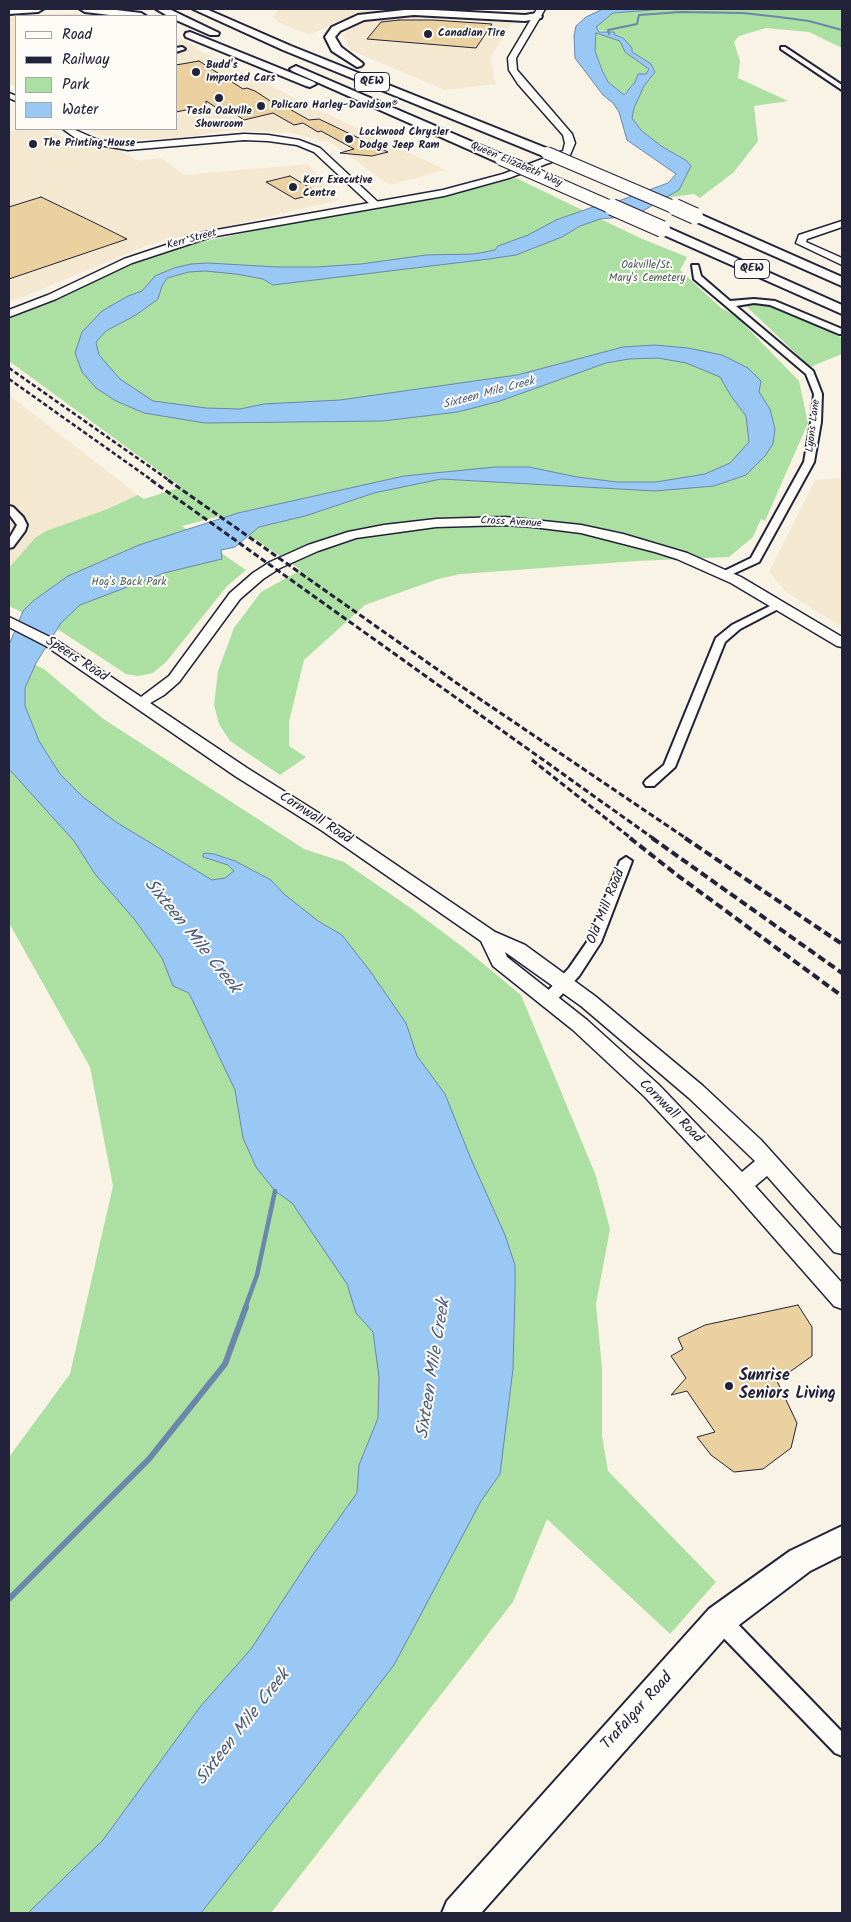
<!DOCTYPE html>
<html>
<head>
<meta charset="utf-8">
<style>
  body { margin:0 }
  #map { position:relative; width:851px; height:1922px; overflow:hidden; background:#f9f3e6; font-family:Kalam,sans-serif }
  canvas { display:block }
  .frame { position:absolute; inset:0; border:10px solid #22223b; pointer-events:none }
  .legend { position:absolute; left:15px; top:15px; width:162px; height:115px; box-sizing:border-box; background:#fdfcf7; border:1px solid #a5a5ac; margin:0; padding:6px 9px; list-style:none; font-size:15px; color:#22223b }
  .legend li { display:flex; align-items:center; gap:10px; height:25px }
  .legend b { width:25px; border:1px solid #a5a5ac }
</style>
</head>
<body>
<div id="map">
<canvas width="851" height="1922"></canvas>
<div class="frame"></div>
<ul class="legend">
<li><b style="height:6px;background:#fdfcf7"></b>Road</li>
<li><b style="height:6px;background:#22223b"></b>Railway</li>
<li><b style="height:14px;background:#ace0a2"></b>Park</li>
<li><b style="height:14px;background:#9ac8f5"></b>Water</li>
</ul>
</div>
<script>
const context = document.querySelector('canvas').getContext('2d');
context.lineJoin = 'round';
function fill(path, color) { context.fillStyle = color; context.fill(path, 'evenodd'); }
const poly = rows => new Path2D(rows.map(r => 'M' + r).join(''));
function strokePath(path, color, width, dash) { context.strokeStyle = color; context.lineWidth = width; context.lineCap = dash ? 'butt' : 'round'; context.setLineDash(dash || []); context.stroke(path); }
function drawText(font, color, halo, rows, align = 'center') {
  context.font = font + ' Kalam,sans-serif'; context.lineWidth = 4; context.setLineDash([]); context.textBaseline = 'middle'; context.strokeStyle = halo; context.fillStyle = color; for (const [text, x, y, turn = 0] of rows) {
    context.save(); context.translate(x, y); context.rotate((+turn || 0) * Math.PI / 180); context.textAlign = isNaN(turn) ? turn : align; if (halo) context.strokeText(text, 0, 0); context.fillText(text, 0, 0); context.restore();
  }
}
fill(poly([
  [278,9,398,9,341,20,310,35,278,22,273,17],
  [74,13,98,16,16,16,16,87,9,83,9,17,20,15],
  [408,16,512,22,490,58,496,84,445,90,350,50,343,36,352,23],
  [176,38,186,41,200,51,315,108,446,170,389,185,333,144,293,133,231,130,179,138,120,140,97,134,88,129,176,129],
  [24,129,44,129,84,147,118,150,139,161,161,158,184,175,308,164,339,200,148,245,13,301,9,299,9,132],
  [9,395,138,495,60,530,9,568],
  [842,478,842,627,786,592,769,572,815,480]
]), '#f5e8d1');
fill(poly([
  [665,9,842,9,842,48,809,32,766,28,739,36,734,42,740,61,738,78,788,101,754,106,758,141,734,172,700,198,694,194,665,198,679,190,691,166,687,161,661,146,641,130,632,118,634,108,644,86,655,72,651,64,632,52,623,38,615,35,614,32,597,30,596,27,613,13],
  [596,33,620,41,626,52,649,69,646,74,638,74,635,82,623,95,608,82,602,70,595,51],
  [516,178,640,238,687,257,680,270,721,308,735,315,799,381,808,423,765,521,761,519,753,537,729,557,637,561,461,574,438,579,365,605,304,660,289,722,289,746,306,757,280,775,230,741,219,724,214,705,218,671,234,628,261,592,301,570,220,516,182,526,246,570,227,586,166,662,153,673,138,676,126,674,59,630,9,606,9,568,35,538,46,531,105,510,138,495,144,499,181,487,9,361,9,319,127,265,192,244,295,222,432,199],
  [760,303,779,306,842,338,842,354,810,367,744,304],
  [9,652,44,669,102,718,304,849,344,862,412,909,464,948,521,995,596,1176,610,1229,596,1304,602,1369,602,1436,608,1471,716,1582,670,1634,547,1519,513,1602,271,1913,9,1913,9,1457,70,1374,113,1186,90,1067,9,923]
]), '#ace0a2');
const water = poly([
  [603,9,665,9,613,13,596,27,599,32,614,32,615,35,623,38,632,48,632,52,651,64,655,72,644,86,634,108,632,118,641,130,661,146,687,161,691,166,679,190,634,216,600,219,580,226,562,237,516,255,489,259,273,285,263,279,236,274,205,271,189,272,167,278,162,286,158,299,136,315,106,331,96,342,99,355,120,379,153,401,206,408,240,409,264,404,340,400,517,375,623,347,655,345,688,348,722,355,748,368,761,381,759,392,770,409,775,429,773,444,765,456,746,475,714,486,655,491,441,479,374,493,305,516,259,527,235,547,221,550,222,559,164,573,80,605,61,623,36,663,25,688,25,706,39,741,60,774,83,797,116,822,212,880,225,878,234,871,228,865,203,857,203,854,206,853,214,854,235,861,271,880,284,894,318,921,342,935,370,971,406,1023,417,1056,445,1094,471,1159,505,1235,515,1265,515,1293,513,1369,500,1474,481,1501,394,1665,302,1785,201,1913,28,1913,103,1840,200,1707,251,1649,312,1556,357,1493,359,1465,378,1418,379,1377,373,1332,356,1313,347,1284,292,1203,275,1191,256,1167,243,1138,235,1090,189,993,173,986,162,958,135,920,95,874,74,841,9,769,9,645,23,611,33,601,68,576,139,545,238,513,404,476,495,467,529,467,577,477,617,482,656,482,705,474,730,463,749,442,746,416,731,396,720,377,686,363,658,358,629,359,606,363,500,401,458,412,383,421,205,423,144,413,116,401,96,388,82,372,75,353,82,332,102,311,128,296,142,291,155,276,174,268,191,264,208,263,277,267,316,267,361,264,426,255,474,254,495,250,498,246,528,235,556,220,593,207,613,203,668,183,676,174,627,140,619,112,613,103,603,95,575,58,574,36,576,26,586,17,603,9],
  [596,33,620,41,625,52,649,69,646,74,638,74,635,82,624,95,608,82,602,70,595,51,596,33]
]);
fill(water, '#9ac8f5');
strokePath(water, '#6a86ab', 1);
strokePath(poly([
  [609,34,608,30,637,24,639,15,680,12,743,13,779,17,809,21,842,30]
]), '#6a86ab', 2);
strokePath(poly([
  [245,1308,257,1275,275,1191]
]), '#6a86ab', 4.5);
strokePath(poly([
  [9,1599,149,1459,225,1364,246,1307]
]), '#6a86ab', 6);
const building = poly([
  [399,20,433,20,492,24,476,48,367,39,381,22,399,20],
  [199,61,243,89,247,88,255,91,275,104,279,103,309,120,319,119,388,152,372,156,340,153,354,149,321,131,318,132,303,123,294,125,273,113,244,120,234,113,228,115,206,101,206,106,176,112,176,65,199,61],
  [290,176,319,193,295,199,266,182,290,176],
  [41,197,93,222,127,239,9,279,9,207,41,197],
  [798,1305,812,1327,812,1356,777,1381,797,1423,791,1448,763,1469,734,1472,711,1455,697,1437,715,1432,687,1391,671,1395,686,1378,671,1356,683,1349,678,1338,705,1325,798,1305]
]);
fill(building, '#ebd0a0');
strokePath(building, '#22223b', 1);
const minor = poly([
  [781,47,785,47,842,85,842,90,781,49,781,47],
  [176,48,182,47,185,49,176,52,176,48],
  [692,265,698,265,701,276,730,301,754,299,775,301,842,329,842,334,839,334,770,305,754,303,736,306,813,371,822,394,821,422,814,462,759,562,724,578,720,577,719,575,720,573,751,558,804,462,811,422,814,394,806,374,694,279,692,265],
  [9,506,13,507,23,517,27,525,25,531,13,547,9,548,9,539,17,525,9,514,9,506],
  [776,603,781,606,780,608,740,629,725,642,675,767,654,786,646,786,644,783,646,780,664,765,716,638,732,625,776,603],
  [626,857,632,861,601,942,579,976,554,1003,549,1004,544,1003,542,999,544,995,569,968,587,942,620,861,626,857],
  [720,1610,727,1613,842,1732,842,1756,835,1753,713,1627,710,1620,713,1613,720,1610]
]);
const tertiary = poly([
  [9,93,16,96,16,101,9,98,9,93],
  [63,129,73,129,98,140,128,144,244,134,268,135,299,140,320,148,380,204,375,207,372,206,314,152,297,145,268,141,244,140,128,150,93,144,74,137,63,129],
  [842,221,842,227,807,239,806,242,842,258,842,265,796,243,799,235,842,221],
  [505,517,581,525,623,534,687,553,741,577,842,637,842,647,837,646,731,583,677,559,655,552,581,533,533,527,505,525,436,527,356,538,318,551,280,568,263,579,240,599,179,682,164,695,145,706,135,706,133,703,169,676,230,593,253,573,270,562,308,545,348,532,384,525,436,519,505,517]
]);
const secondary = poly([
  [537,9,545,9,516,58,517,70,572,134,575,143,570,155,509,178,444,196,211,237,132,263,56,299,9,317,9,310,48,295,124,259,205,232,443,190,503,174,563,151,565,143,563,135,518,84,509,70,508,58,537,9],
  [9,617,56,640,247,768,333,822,495,932,525,945,595,996,703,1086,761,1140,842,1230,842,1254,834,1252,767,1176,755,1186,842,1283,842,1309,834,1306,733,1191,645,1097,573,1030,493,966,481,941,321,830,235,776,46,646,9,627,9,617],
  [505,952,581,1006,689,1098,755,1161,742,1172,659,1085,587,1020,507,957,505,952]
]);
const primary = poly([
  [842,1526,842,1555,810,1571,731,1631,481,1913,442,1913,447,1901,709,1609,790,1551,842,1526]
]);
const motorway = poly([
  [9,9,43,9,38,12,9,14,9,9],
  [80,9,108,9,141,13,146,16,118,16,85,12,80,9],
  [156,9,169,9,219,33,218,35,210,35,176,20,176,16,168,16,156,9],
  [193,9,206,9,291,46,551,150,553,153,547,157,543,156,283,50,193,9],
  [414,9,525,15,537,13,542,16,541,18,525,21,414,15,364,20,340,31,335,37,341,47,361,62,363,64,361,66,357,67,332,51,325,37,332,27,358,15,414,9],
  [190,32,314,82,316,84,310,87,306,86,186,37,185,35,186,33,190,32],
  [296,66,505,156,507,159,501,163,497,162,292,71,290,69,296,66],
  [695,212,842,277,842,286,690,219,688,216,695,212],
  [662,225,842,305,842,314,657,232,655,229,657,226,662,225]
]);
strokePath(minor, '#22223b', 4);
strokePath(tertiary, '#22223b', 3);
strokePath(secondary, '#22223b', 3);
strokePath(primary, '#22223b', 4);
strokePath(motorway, '#22223b', 4);
fill(minor, '#fdfcf7');
fill(tertiary, '#fdfcf7');
fill(secondary, '#fdfcf7');
fill(primary, '#fdfcf7');
fill(motorway, '#fdfcf7');
strokePath(poly([
  [9,368,170,481],
  [9,379,153,481]
]), '#22223b', 2.5, [4.5, 2.5]);
strokePath(poly([
  [151,480,654,839],
  [168,480,468,691,687,839],
  [532,760,632,839]
]), '#22223b', 3, [6, 3]);
strokePath(poly([
  [630,838,677,875,842,996],
  [652,838,842,973],
  [685,838,842,944]
]), '#22223b', 4, [8, 4]);
const motorwayBridgeFar1 = poly([
  [547,153,678,209],
  [501,159,615,209]
]);
const motorwayBridge = poly([
  [612,207,662,229],
  [675,207,695,216]
]);
strokePath(motorwayBridgeFar1, '#22223b', 14, []);
strokePath(motorwayBridge, '#22223b', 18, []);
strokePath(motorwayBridgeFar1, '#fdfcf7', 12);
strokePath(motorwayBridge, '#fdfcf7', 16);
for (const [x, y, r, color] of [
  [428,34,5,"#22223b"],
  [196,72,5,"#22223b"],
  [219,98,5,"#22223b"],
  [261,106,5,"#22223b"],
  [349,139,5,"#22223b"],
  [33,144,5,"#22223b"],
  [293,187,5,"#22223b"],
  [729,1386,5,"#22223b"]
]) { const dot = new Path2D(); dot.arc(x, y, r, 0, 2 * Math.PI); context.fillStyle = color; context.fill(dot); strokePath(dot, '#fdfcf7', 2); }
drawText('bold 11px', '#22223b', '#fdfcf7', [
  ["Canadian Tire",438,34],
  ["Budd's",206,66],
  ["Imported Cars",206,79],
  ["Policaro Harley-Davidson®",271,106],
  ["Tesla Oakville",219,112,"center"],
  ["Showroom",219,125,"center"],
  ["Lockwood Chrysler",359,133],
  ["Dodge Jeep Ram",359,146],
  ["The Printing House",43,144],
  ["Kerr Executive",303,181],
  ["Centre",303,194]
], 'left');
drawText('11px', '#22223b', '#fdfcf7', [
  ["Queen Elizabeth Way",516,165,23],
  ["Kerr Street",192,240,-15],
  ["Lyons Lane",814,426,-83],
  ["Cross Avenue",511,523,3]
]);
drawText('11px', '#4b5b5a', '#fdfcf7', [
  ["Oakville/St.",647,266],
  ["Mary's Cemetery",647,279],
  ["Hog's Back Park",129,583]
]);
for (const [x, y, w] of [
  [372,82,35],
  [752,269,35]
]) { const box = new Path2D(); box.roundRect(x - w / 2, y - 9.5, w, 19, 4); context.fillStyle = '#fdfcf7'; context.fill(box); strokePath(box, '#22223b', 1); }
drawText('bold 12px', '#22223b', null, [
  ["QEW",372,82],
  ["QEW",752,269]
]);
drawText('italic 12px', '#4c5c7c', '#fdfcf7', [
  ["Sixteen Mile Creek",489,394,-15]
]);
drawText('14px', '#22223b', '#fdfcf7', [
  ["Speers Road",76,660,33],
  ["Cornwall Road",315,819,33],
  ["Old Mill Road",607,907,-68],
  ["Cornwall Road",670,1112,45]
]);
drawText('bold 16px', '#22223b', '#fdfcf7', [
  ["Sunrise",739,1377],
  ["Seniors Living",739,1395]
], 'left');
drawText('16px', '#22223b', '#fdfcf7', [
  ["Trafalgar Road",638,1712,-48]
]);
drawText('italic 18px', '#4c5c7c', '#fdfcf7', [
  ["Sixteen Mile Creek",191,937,51],
  ["Sixteen Mile Creek",435,1369,-81],
  ["Sixteen Mile Creek",244,1728,-52]
]);
</script>
</body>
</html>
